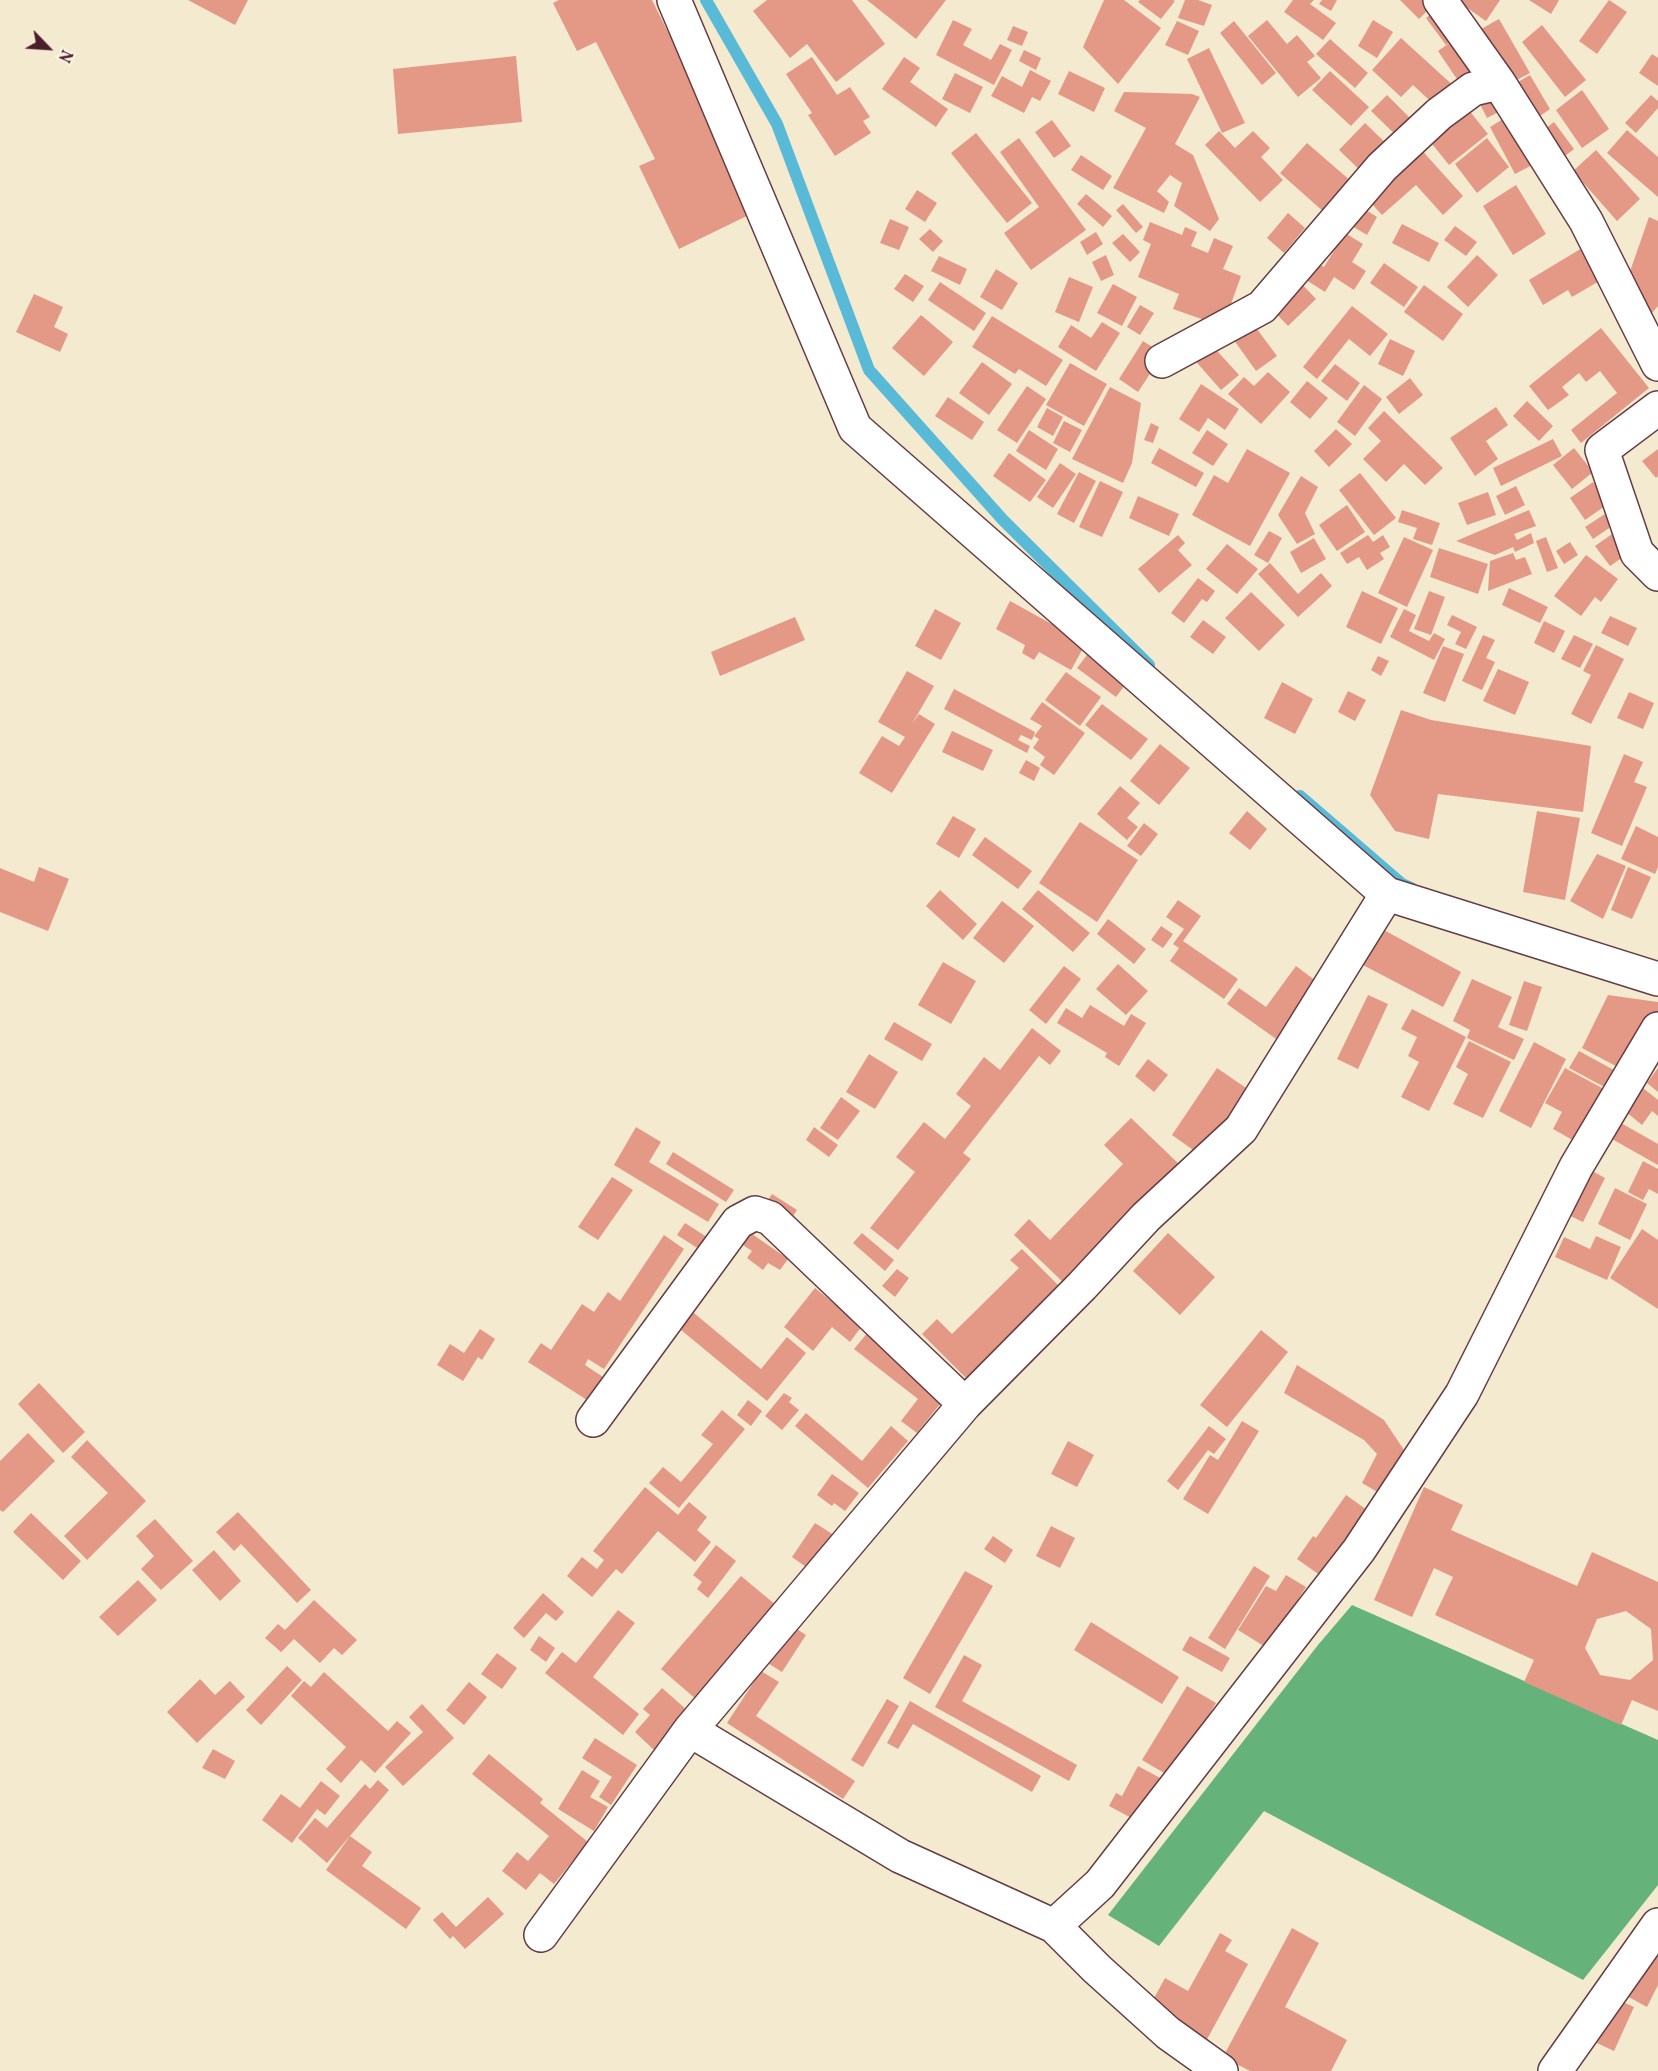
<!DOCTYPE html>
<html>
<head>
<meta charset="utf-8">
<style>
  body { margin:0 }
  #map { position:relative; width:1658px; height:2071px; overflow:hidden; background:#f4ead0; font-family:Vollkorn,serif }
  canvas { display:block }
  .north { position:absolute; left:18px; top:18px; width:60px; height:60px; -webkit-text-stroke:4px #fcf5e5; paint-order:stroke; rotate:115deg; font-size:16px; font-weight:700; line-height:24px; text-align:center; color:#4a1f2b }
  .north::after { content:''; display:block; margin:auto; width:21px; height:27px; background:#4a1f2b; clip-path:polygon(50% 0,100% 100%,50% 72%,0 100%) }
</style>
</head>
<body>
<div id="map">
<canvas width="1658" height="2071"></canvas>
<div class="north">N</div>
</div>
<script>
const context = document.querySelector('canvas').getContext('2d');
context.lineJoin = 'round';
function fill(path, color) { context.fillStyle = color; context.fill(path, 'evenodd'); }
const poly = rows => new Path2D(rows.map(r => 'M' + r).join(''));
function strokePath(path, color, width, dash) { context.strokeStyle = color; context.lineWidth = width; context.lineCap = dash ? 'butt' : 'round'; context.setLineDash(dash || []); context.stroke(path); }
fill(poly([
  [1352,1605,1658,1740,1658,1885,1583,1980,1264,1811,1159,1946,1108,1915,1318,1645]
]), '#66b27b');
strokePath(poly([
  [706,0,777,124,869,370,1003,520,1149,665],
  [1300,796,1402,884,1411,888]
]), '#59bad8', 12);
fill(poly([
  [188,0,248,0,235,25],
  [559,0,652,0,757,211,679,249,639,166,655,159,596,42,577,51,553,3],
  [767,0,852,0,885,44,836,82,807,44,790,58,753,11],
  [867,0,946,0,916,39],
  [1104,0,1124,0,1161,28,1118,84,1083,47],
  [1140,0,1173,0,1175,1,1161,19,1138,2],
  [1185,0,1198,0,1212,5,1204,26,1178,18],
  [1293,0,1314,0,1310,4,1336,23,1323,40,1284,12],
  [1322,0,1337,0,1331,11,1319,4],
  [1400,0,1426,0,1432,6,1419,19],
  [1456,0,1500,0,1486,21],
  [1529,0,1559,0,1551,14],
  [1609,0,1627,12,1597,54,1579,41],
  [1439,8,1459,34,1446,45,1426,18],
  [1499,19,1530,73,1511,83,1481,29],
  [953,20,972,29,963,45,991,60,1000,44,1012,50,994,85,936,55],
  [1267,20,1287,44,1297,35,1315,56,1307,62,1321,78,1298,97,1248,36],
  [1373,20,1393,32,1377,58,1358,46],
  [1177,21,1199,31,1188,55,1165,45],
  [1234,21,1276,73,1262,85,1220,33],
  [1542,25,1586,80,1565,97,1522,42],
  [1013,26,1028,32,1022,46,1007,40],
  [1458,37,1483,75,1463,88,1438,51],
  [1401,38,1457,89,1439,109,1413,85,1401,97,1372,70],
  [1330,39,1368,73,1355,88,1316,54],
  [1209,48,1245,123,1222,133,1187,59],
  [1024,50,1041,58,1036,70,1019,61],
  [1652,54,1658,58,1658,86,1639,73],
  [516,56,522,122,398,134,393,69],
  [812,57,837,95,850,87,870,117,863,121,871,133,835,156,808,115,812,113,786,74],
  [904,57,920,68,910,82,948,109,936,127,882,89],
  [1030,70,1051,81,1040,101,1032,97,1024,113,991,96,1002,76,1022,87],
  [1069,71,1105,88,1094,112,1058,94],
  [1330,71,1369,107,1351,126,1312,90],
  [955,73,983,87,970,113,942,99],
  [1530,75,1550,109,1533,121,1511,86],
  [1582,90,1609,129,1582,148,1556,110],
  [1124,92,1192,94,1200,97,1175,144,1193,155,1219,219,1210,231,1174,206,1182,183,1170,175,1157,191,1169,202,1164,213,1113,188,1146,128,1114,111],
  [1387,95,1418,126,1403,142,1371,111],
  [1496,95,1504,109,1487,118,1480,104],
  [1651,95,1658,101,1658,108,1636,133,1625,123],
  [1464,104,1488,134,1449,165,1425,135],
  [1508,116,1534,164,1515,174,1490,127],
  [1052,120,1071,146,1054,158,1035,132],
  [1554,122,1574,149,1561,159,1541,132],
  [1365,123,1392,149,1366,176,1339,150],
  [1627,130,1658,157,1658,197,1607,153],
  [1219,131,1235,148,1253,131,1270,148,1261,157,1283,180,1260,202,1205,145],
  [976,133,1032,203,1007,223,951,153],
  [1019,138,1086,230,1031,270,1004,233,1039,207,1000,152],
  [1487,138,1509,167,1477,193,1455,164],
  [1307,143,1352,182,1325,213,1280,173],
  [1418,146,1463,196,1443,215,1416,185,1382,215,1364,195],
  [1596,150,1640,199,1617,221,1573,171],
  [1081,155,1112,176,1103,190,1071,170],
  [1516,185,1546,234,1513,255,1483,206],
  [917,190,937,203,925,222,905,209],
  [1086,194,1112,216,1103,227,1077,204],
  [1123,204,1143,227,1136,233,1116,210],
  [1358,205,1377,217,1367,235,1347,223],
  [1288,213,1305,228,1284,253,1267,238],
  [1649,217,1658,221,1658,306,1642,324,1627,280],
  [890,219,909,227,899,250,880,243],
  [1150,222,1182,235,1185,227,1197,232,1191,246,1208,253,1214,238,1233,246,1223,269,1241,276,1226,318,1210,322,1173,309,1179,294,1138,277,1151,244,1143,240],
  [1402,224,1439,243,1429,262,1392,243],
  [1455,226,1477,242,1466,256,1444,240],
  [930,229,943,241,933,252,919,239],
  [1096,232,1103,244,1087,255,1080,242],
  [1345,233,1363,244,1352,262,1366,271,1354,290,1334,277,1325,292,1300,276,1311,259,1324,267],
  [1123,234,1140,252,1130,262,1112,243],
  [1582,248,1601,280,1572,297,1568,290,1543,305,1529,280],
  [1106,255,1114,275,1101,281,1092,262],
  [1477,255,1498,275,1468,307,1447,287],
  [939,256,967,269,960,285,931,271],
  [1384,263,1418,287,1404,307,1370,283],
  [996,269,1018,283,1002,310,980,297],
  [905,274,924,286,913,302,894,289],
  [1069,277,1093,287,1079,322,1055,312],
  [1297,279,1316,299,1288,326,1269,306],
  [940,282,986,313,974,331,928,300],
  [1113,284,1137,297,1122,326,1097,313],
  [1424,285,1463,314,1443,341,1404,312],
  [34,294,63,307,54,327,68,334,60,352,16,332],
  [1140,305,1154,313,1140,335,1127,327],
  [1352,306,1388,334,1370,356,1349,339,1317,379,1303,367],
  [921,315,953,342,924,376,892,348],
  [992,316,1063,360,1046,386,1019,369,1015,374,972,347],
  [1251,321,1277,356,1256,371,1231,336],
  [1102,322,1120,333,1096,371,1058,347,1071,325,1091,338],
  [1601,328,1649,388,1581,443,1571,430,1617,393,1600,371,1586,382,1579,373,1562,387,1569,395,1548,410,1529,386],
  [1390,339,1415,351,1403,376,1378,364],
  [1143,341,1163,354,1138,392,1119,379],
  [1209,342,1239,375,1221,390,1192,357],
  [982,362,1012,384,989,415,959,393],
  [1070,363,1107,384,1084,426,1046,405],
  [1335,364,1360,383,1347,401,1321,381],
  [1268,372,1290,392,1261,424,1228,394,1244,377,1254,386],
  [1410,378,1423,395,1399,414,1386,397],
  [1307,381,1328,398,1310,419,1290,402],
  [1201,384,1239,409,1225,430,1208,418,1199,432,1179,419],
  [1364,385,1382,399,1355,436,1337,422],
  [1027,386,1046,399,1017,443,997,430],
  [1110,387,1141,403,1132,463,1123,483,1072,459],
  [948,397,984,422,972,440,935,416],
  [1527,401,1553,426,1539,441,1513,416],
  [1496,407,1508,425,1486,441,1498,459,1475,476,1450,438],
  [1047,408,1063,417,1053,436,1037,427],
  [1384,411,1443,468,1425,485,1404,464,1386,482,1363,459,1381,441,1368,428],
  [1064,421,1082,430,1070,452,1053,443],
  [1151,423,1159,427,1153,443,1144,440],
  [1336,429,1352,444,1329,467,1314,451],
  [1029,430,1058,449,1046,470,1016,451],
  [1207,430,1228,444,1213,466,1192,453],
  [1553,439,1562,456,1501,486,1493,468],
  [1159,448,1204,473,1196,487,1151,463],
  [1574,448,1593,472,1572,489,1553,465],
  [1247,449,1290,473,1250,546,1192,515,1214,475,1228,483],
  [1658,449,1658,476,1656,478,1642,461],
  [1009,453,1046,480,1030,502,993,476],
  [1060,463,1076,474,1053,508,1037,497],
  [1079,472,1096,481,1074,523,1057,514],
  [1360,473,1396,518,1374,535,1339,490],
  [1301,476,1318,487,1305,513,1315,534,1297,544,1278,515],
  [1100,481,1123,492,1102,537,1079,527],
  [1593,482,1608,504,1585,520,1570,498],
  [1516,486,1525,505,1505,515,1496,496],
  [1488,492,1496,515,1467,525,1458,503],
  [1138,496,1179,514,1169,536,1129,518],
  [1347,505,1365,532,1337,551,1319,525],
  [1402,510,1440,523,1432,545,1413,539,1417,528,1398,522],
  [1529,510,1536,526,1514,534,1517,540,1531,533,1534,543,1515,552,1513,547,1495,555,1456,541],
  [1608,512,1615,524,1593,539,1585,527],
  [1269,531,1282,538,1268,563,1254,555],
  [1615,532,1629,553,1610,566,1595,546],
  [1178,535,1185,543,1178,550,1192,565,1159,593,1138,569],
  [1368,535,1373,542,1383,535,1390,547,1380,553,1384,559,1367,570,1359,557,1347,564,1340,553],
  [1404,537,1433,550,1407,607,1378,593],
  [1546,537,1558,568,1547,572,1536,541],
  [1314,538,1326,559,1301,573,1290,552],
  [1570,542,1578,555,1564,564,1556,551],
  [1227,544,1258,569,1237,594,1206,569],
  [1439,548,1488,564,1478,594,1430,577],
  [1513,553,1516,560,1525,557,1532,574,1488,591,1490,561],
  [1586,555,1618,579,1601,602,1595,597,1581,616,1554,596],
  [1270,563,1298,594,1321,573,1332,586,1298,617,1258,574],
  [1198,578,1215,591,1207,602,1202,599,1184,623,1171,613],
  [1509,588,1548,607,1540,623,1502,605],
  [1362,591,1398,608,1381,644,1346,627],
  [1429,591,1445,597,1431,635,1414,629],
  [1251,592,1285,625,1259,651,1225,618],
  [1010,601,1086,643,1071,670,1039,652,1034,660,1022,653,1025,645,996,629],
  [935,609,961,623,941,660,915,646],
  [1404,609,1416,615,1409,631,1429,641,1434,633,1445,639,1434,660,1390,637],
  [1452,615,1477,627,1466,649,1455,644,1461,632,1447,625],
  [1610,616,1637,628,1628,646,1601,633],
  [795,617,805,640,720,676,711,652],
  [1203,620,1226,637,1213,654,1190,637],
  [1544,621,1565,631,1554,653,1534,643],
  [1483,635,1495,640,1486,658,1495,662,1482,690,1462,681],
  [1574,635,1593,644,1580,668,1561,659],
  [1596,645,1624,659,1591,724,1571,714,1591,675,1583,671],
  [1443,646,1464,654,1445,702,1423,693],
  [1090,651,1128,681,1116,697,1077,668],
  [1378,656,1389,661,1381,676,1371,670],
  [1498,669,1529,682,1515,715,1483,701],
  [907,671,934,686,912,724,919,714,935,724,892,793,859,773,882,736,899,746,905,737,878,722],
  [1066,672,1101,697,1080,726,1045,700],
  [1282,682,1313,699,1295,734,1264,718],
  [954,689,1035,732,1032,740,1021,735,1018,740,1030,746,1027,753,944,709],
  [1348,691,1366,700,1355,721,1338,712],
  [1629,692,1654,703,1643,729,1617,718],
  [1042,702,1085,733,1054,775,1040,765,1045,757,1033,748,1039,739,1034,736,1042,726,1030,719],
  [1102,704,1148,739,1131,760,1085,725],
  [1401,710,1431,720,1591,746,1583,812,1438,794,1429,839,1395,831,1370,795],
  [952,731,993,750,983,771,942,752],
  [1160,744,1190,768,1159,805,1130,781],
  [1624,754,1643,762,1634,782,1647,787,1622,846,1591,833],
  [1026,760,1040,768,1034,781,1019,773],
  [1120,786,1140,803,1127,818,1138,827,1127,840,1097,814],
  [1247,811,1267,829,1250,850,1229,833],
  [1537,811,1580,818,1565,900,1523,892],
  [953,816,976,829,959,858,936,844],
  [1080,822,1138,860,1097,922,1039,883],
  [1144,823,1158,834,1141,856,1127,846],
  [1636,826,1658,837,1658,867,1655,874,1621,859],
  [985,837,1032,871,1018,889,972,855],
  [1597,854,1626,866,1603,919,1570,901],
  [39,867,69,879,48,931,0,912,0,868,34,882],
  [1628,867,1651,877,1632,919,1611,910],
  [940,890,977,924,963,940,926,906],
  [1038,890,1090,933,1073,952,1022,909],
  [1178,900,1201,916,1183,941,1238,979,1224,999,1170,961,1179,948,1173,944,1184,929,1166,917],
  [1002,901,1034,926,1004,963,973,938],
  [1108,919,1146,949,1134,964,1097,934],
  [1161,926,1173,934,1163,948,1151,940],
  [1382,929,1461,972,1443,1007,1363,965],
  [943,962,976,981,951,1024,918,1005],
  [1118,964,1148,991,1126,1015,1096,989],
  [1064,966,1081,979,1046,1024,1029,1010],
  [1296,966,1320,984,1279,1041,1227,1004,1239,988,1266,1007],
  [1472,979,1512,997,1498,1027,1524,1039,1514,1060,1467,1038,1470,1030,1453,1021],
  [1524,981,1542,987,1527,1031,1509,1025],
  [1368,995,1388,1004,1358,1069,1337,1059],
  [1608,995,1658,1002,1658,1015,1627,1072,1582,1048],
  [1090,1005,1124,1026,1131,1014,1146,1023,1119,1066,1105,1057,1107,1053,1057,1023,1066,1008,1082,1018],
  [1412,1009,1466,1037,1429,1111,1401,1097,1419,1062,1408,1056,1417,1037,1401,1029],
  [894,1022,932,1044,922,1061,884,1039],
  [1032,1028,1061,1051,1050,1065,1039,1056,963,1153,971,1159,898,1250,870,1228,915,1172,896,1157,924,1122,945,1139,971,1106,956,1094,984,1057,1000,1070],
  [1469,1041,1511,1062,1483,1118,1453,1104,1468,1074,1456,1067],
  [1534,1042,1566,1059,1531,1128,1499,1111],
  [1579,1051,1623,1075,1614,1092,1569,1068],
  [869,1054,898,1072,875,1109,846,1092],
  [1148,1059,1168,1075,1154,1092,1135,1076],
  [1217,1068,1252,1092,1206,1159,1172,1135],
  [1565,1068,1613,1094,1578,1143,1553,1129,1562,1112,1545,1103],
  [1658,1068,1658,1092,1647,1083],
  [1643,1088,1658,1100,1658,1116,1652,1111,1642,1125,1625,1111],
  [841,1097,860,1111,838,1140,820,1128],
  [1131,1118,1182,1167,1067,1286,1014,1235,1029,1219,1050,1240,1123,1164,1104,1145],
  [1621,1123,1658,1144,1658,1165,1612,1139],
  [636,1127,661,1142,649,1162,719,1204,708,1222,614,1165],
  [814,1127,838,1145,829,1157,806,1140],
  [673,1152,734,1190,726,1202,666,1164],
  [1643,1161,1658,1169,1658,1194,1649,1189,1643,1200,1628,1192],
  [1585,1167,1605,1178,1583,1222,1562,1212],
  [612,1177,633,1190,598,1240,578,1227],
  [1615,1188,1647,1204,1630,1240,1598,1224],
  [772,1194,797,1210,789,1222,764,1206],
  [685,1223,710,1239,702,1251,677,1235],
  [742,1227,788,1259,780,1270,768,1263,763,1270,747,1258,752,1251,734,1239],
  [1642,1229,1658,1240,1658,1309,1610,1278],
  [862,1233,894,1260,885,1271,853,1243],
  [1168,1233,1215,1277,1180,1315,1133,1271],
  [664,1235,684,1249,604,1369,588,1359,585,1365,603,1377,587,1400,528,1362,541,1343,551,1350,582,1304,594,1312,608,1292,620,1301],
  [1596,1236,1621,1247,1607,1280,1555,1257,1564,1237,1590,1249],
  [1022,1249,1058,1285,966,1378,922,1334,937,1319,952,1334,1019,1268,1010,1260],
  [897,1269,909,1278,895,1297,882,1286],
  [815,1288,862,1326,850,1342,832,1327,813,1351,784,1327],
  [688,1308,761,1369,787,1337,806,1353,767,1401,675,1325],
  [480,1329,495,1339,482,1360,478,1357,463,1381,437,1365,450,1344,464,1353],
  [1261,1330,1288,1352,1227,1427,1200,1405],
  [869,1331,948,1394,917,1433,901,1421,918,1399,854,1349],
  [1297,1365,1384,1420,1410,1459,1386,1497,1362,1483,1377,1454,1364,1440,1284,1393],
  [39,1383,85,1432,63,1453,18,1404],
  [784,1393,792,1398,789,1402,799,1410,782,1430,765,1416],
  [748,1400,762,1411,751,1426,737,1415],
  [722,1410,745,1429,679,1508,649,1483,663,1467,681,1482,713,1444,701,1435],
  [806,1413,862,1461,891,1426,908,1441,868,1488,795,1426],
  [1242,1421,1259,1431,1208,1514,1183,1499,1210,1455,1218,1460],
  [1209,1426,1226,1439,1214,1454,1208,1450,1178,1490,1167,1481],
  [28,1433,55,1461,3,1512,0,1510,0,1461],
  [87,1440,146,1501,87,1560,64,1536,108,1493,71,1457],
  [1068,1441,1094,1455,1077,1487,1051,1474],
  [832,1474,859,1493,845,1511,834,1503,832,1506,817,1495],
  [645,1487,678,1515,689,1502,707,1517,697,1530,711,1542,695,1562,658,1531,622,1574,616,1569,592,1597,567,1576,582,1557,597,1569,604,1560,593,1551],
  [1424,1487,1463,1505,1451,1530,1577,1586,1592,1552,1658,1582,1658,1711,1632,1700,1621,1725,1524,1682,1534,1660,1435,1615,1453,1577,1434,1568,1412,1617,1374,1600],
  [1626,1611,1651,1629,1653,1660,1630,1680,1600,1675,1585,1648,1597,1619],
  [1346,1495,1370,1512,1324,1578,1297,1559,1313,1536,1316,1538],
  [238,1512,311,1590,297,1603,241,1544,234,1551,216,1532],
  [31,1513,81,1561,63,1580,13,1532],
  [155,1519,193,1561,161,1590,141,1569,154,1556,136,1536],
  [815,1523,837,1537,813,1572,792,1557],
  [1051,1526,1075,1538,1060,1568,1036,1556],
  [993,1536,1013,1550,1005,1563,984,1549],
  [716,1545,736,1561,708,1598,697,1589,702,1582,693,1575],
  [214,1550,241,1581,220,1601,192,1570],
  [1254,1566,1270,1576,1225,1649,1208,1638],
  [965,1571,993,1586,930,1694,903,1678],
  [1286,1575,1306,1587,1267,1648,1238,1630,1266,1586,1276,1591],
  [741,1576,777,1606,697,1700,661,1669],
  [138,1580,157,1600,118,1636,99,1617],
  [543,1593,564,1612,556,1621,546,1613,524,1638,513,1628],
  [314,1600,357,1640,342,1655,334,1648,320,1663,294,1639,281,1652,265,1638,278,1624,285,1630],
  [618,1610,635,1623,593,1677,639,1714,623,1735,545,1673,562,1652,576,1663],
  [1091,1622,1179,1677,1162,1704,1074,1650],
  [789,1624,806,1635,782,1672,766,1662],
  [539,1636,555,1648,546,1662,530,1650],
  [1190,1636,1230,1658,1222,1672,1182,1650],
  [497,1653,517,1668,502,1689,481,1674],
  [964,1655,982,1665,962,1701,1077,1765,1069,1781,935,1707],
  [287,1666,302,1680,261,1725,246,1710],
  [761,1671,779,1682,756,1716,855,1781,843,1799,727,1723],
  [324,1672,388,1731,397,1721,411,1733,375,1773,361,1760,341,1783,326,1769,346,1747,291,1696,304,1681,311,1687],
  [200,1679,215,1695,230,1681,245,1697,197,1743,167,1712],
  [469,1682,487,1697,464,1725,446,1710],
  [1187,1686,1216,1703,1171,1777,1142,1760],
  [662,1688,688,1711,654,1750,635,1732,650,1715,643,1709],
  [887,1699,899,1706,863,1767,851,1760],
  [910,1701,1041,1776,1032,1792,913,1724,898,1749,887,1743],
  [422,1704,454,1738,403,1786,385,1767,423,1732,409,1717],
  [595,1738,637,1765,611,1805,599,1797,612,1777,582,1758],
  [213,1749,235,1761,225,1779,202,1768],
  [489,1754,543,1799,540,1803,588,1842,554,1884,540,1873,526,1890,502,1871,517,1852,528,1861,549,1836,472,1774],
  [1138,1766,1162,1779,1139,1822,1109,1806,1116,1793,1122,1796],
  [582,1770,600,1781,590,1797,608,1807,594,1831,558,1809],
  [378,1780,389,1790,327,1863,298,1838,315,1818,327,1828,365,1784,370,1789],
  [321,1781,340,1796,325,1815,317,1809,292,1843,262,1820,281,1794,300,1808],
  [350,1836,372,1852,362,1866,421,1908,406,1929,326,1870],
  [488,1897,504,1914,465,1949,453,1936,450,1939,433,1920,442,1912,456,1927],
  [1292,1928,1319,1943,1285,2007,1347,2040,1331,2071,1250,2071,1223,2057],
  [1220,1933,1232,1940,1225,1951,1248,1964,1205,2043,1147,2011,1165,1978,1188,1991],
  [1648,1952,1658,1957,1658,1985,1647,2007,1625,1995],
  [1616,1999,1634,2007,1614,2051,1597,2043]
]), '#e39986');
const minor = poly([
  [674,0,855,428,1387,894,1658,979],
  [1440,0,1499,83,1586,221,1658,364],
  [1162,361,1262,307,1382,167,1439,114,1473,89,1499,83],
  [1658,408,1602,450,1637,553,1658,574],
  [593,1420,738,1222,755,1213,770,1218,965,1404],
  [690,1730,900,1856,1054,1926,1100,1884,1359,1550,1462,1394,1576,1167,1658,1029],
  [1054,1926,1097,1969,1168,2033,1221,2071],
  [541,1935,690,1730,965,1404,1082,1286,1146,1217,1241,1129,1387,894],
  [1555,2071,1658,1925]
]);
strokePath(minor, '#643d44', 36);
strokePath(minor, '#fff', 33);
</script>
</body>
</html>
